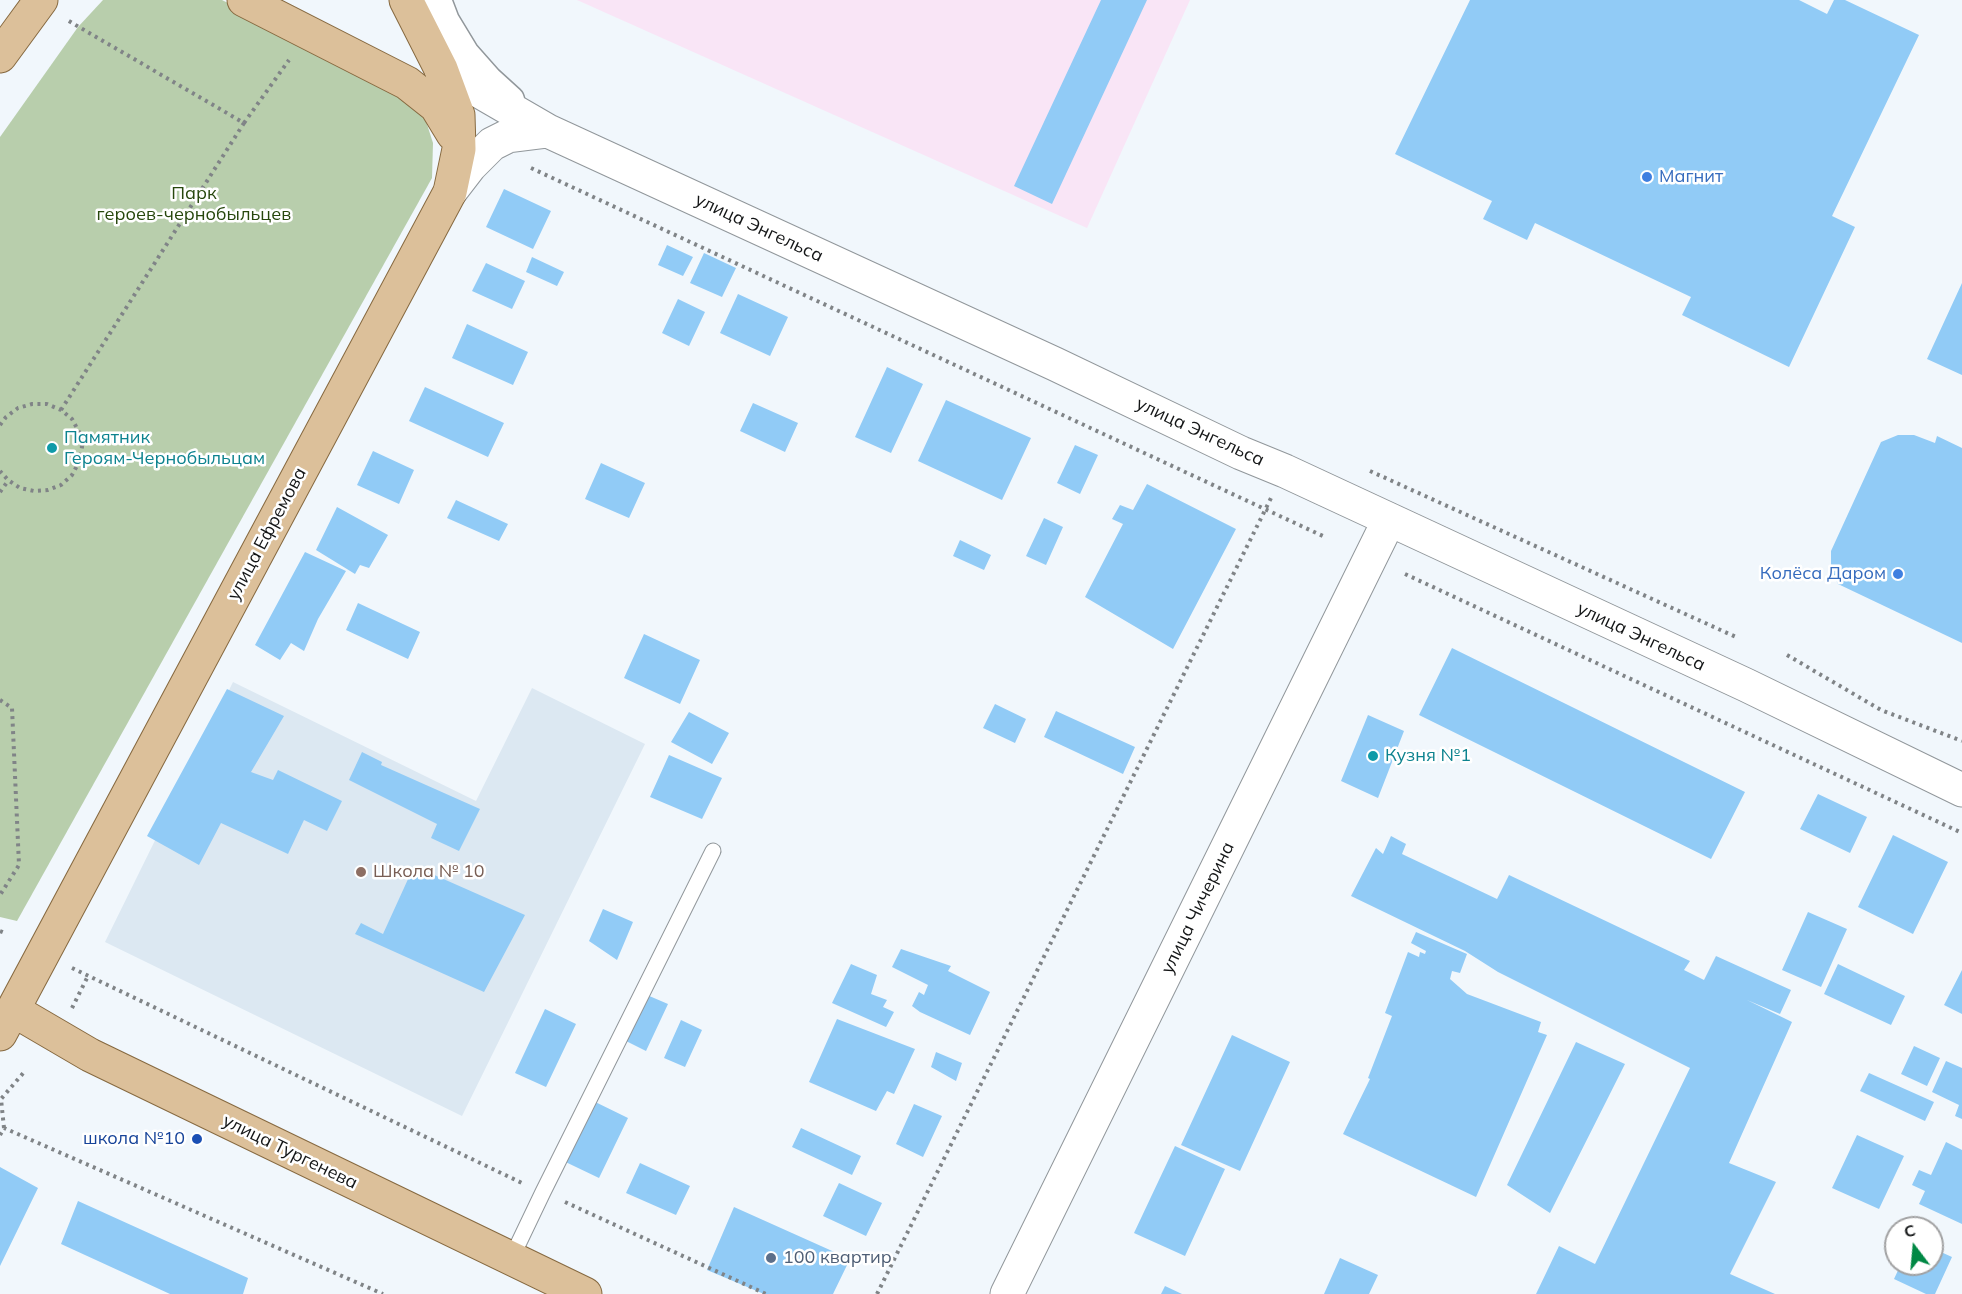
<!DOCTYPE html>
<html>
<head>
<meta charset="utf-8">
<style>
  body { margin:0 }
  #map { position:relative; width:1962px; height:1294px; overflow:hidden; background:#f1f7fc; font-family:Mulish,sans-serif }
  canvas { display:block }
  .north { position:absolute; left:1884px; top:1216px; width:60px; height:60px; box-sizing:border-box; background:#fff; border:2px solid #a1a1a2; border-radius:50%; rotate:344deg; font-size:16px; font-weight:700; line-height:24px; text-align:center; color:#131516 }
  .north::after { content:''; display:block; margin:auto; width:21px; height:27px; background:#084; clip-path:polygon(50% 0,100% 100%,50% 72%,0 100%) }
</style>
</head>
<body>
<div id="map">
<canvas width="1962" height="1294"></canvas>
<div class="north">С</div>
</div>
<script>
const context = document.querySelector('canvas').getContext('2d');
context.lineJoin = 'round';
function fill(path, color) { context.fillStyle = color; context.fill(path, 'evenodd'); }
const poly = rows => new Path2D(rows.map(r => 'M' + r).join(''));
function strokePath(path, color, width, dash) { context.strokeStyle = color; context.lineWidth = width; context.lineCap = dash ? 'butt' : 'round'; context.setLineDash(dash || []); context.stroke(path); }
function drawText(font, color, halo, rows, align = 'center') {
  context.font = font + ' Mulish,sans-serif'; context.lineWidth = 5; context.setLineDash([]); context.textBaseline = 'middle'; context.strokeStyle = halo; context.fillStyle = color; for (const [text, x, y, turn = 0] of rows) {
    context.save(); context.translate(x, y); context.rotate((+turn || 0) * Math.PI / 180); context.textAlign = isNaN(turn) ? turn : align; if (halo) context.strokeText(text, 0, 0); context.fillText(text, 0, 0); context.restore();
  }
}
fill(poly([
  [577,0,1190,0,1087,228]
]), '#f9e5f6');
fill(poly([
  [233,682,476,801,532,688,645,744,462,1116,105,942]
]), '#dce8f2');
fill(poly([
  [103,0,222,0,397,89,424,115,433,143,432,178,17,921,0,917,0,137,78,27]
]), '#b8ceac');
fill(poly([
  [1101,0,1147,0,1052,204,1014,186],
  [1470,0,1799,0,1827,14,1834,0,1845,0,1919,35,1832,216,1855,227,1789,367,1682,315,1691,297,1535,223,1527,240,1483,219,1492,201,1395,154],
  [504,189,551,211,533,249,486,227],
  [667,245,693,257,683,276,658,265],
  [704,253,736,268,722,297,690,283],
  [532,257,564,272,557,286,526,272],
  [486,263,525,281,512,309,472,291],
  [1962,283,1962,375,1927,359],
  [738,294,788,317,770,356,720,333],
  [678,299,705,312,689,346,662,333],
  [467,324,528,352,513,385,452,358],
  [887,367,923,384,891,453,855,437],
  [425,387,504,423,488,457,409,421],
  [946,400,1031,438,1002,500,918,461],
  [753,403,798,423,785,452,740,431],
  [1898,435,1914,435,1935,443,1937,436,1962,448,1962,643,1838,584,1834,576,1831,564,1831,551,1881,442],
  [1075,445,1098,455,1080,494,1057,483],
  [373,451,414,470,399,504,357,485],
  [601,463,645,483,629,518,585,499],
  [1147,484,1236,529,1173,649,1085,597,1123,524,1112,519,1120,505,1133,510],
  [456,500,508,524,499,541,447,518],
  [337,507,388,535,369,568,360,565,355,574,316,550],
  [1044,518,1063,527,1046,565,1026,556],
  [960,540,991,555,984,570,953,556],
  [305,552,346,571,318,619,304,651,291,643,280,660,255,645],
  [358,603,420,632,408,659,346,630],
  [644,634,700,660,680,704,624,678],
  [1452,648,1745,792,1711,859,1419,715],
  [227,689,284,716,251,772,273,780,278,770,342,801,327,831,304,820,288,854,221,823,199,865,147,836],
  [995,704,1026,719,1015,743,983,728],
  [1056,711,1135,747,1123,774,1044,737],
  [689,712,729,733,712,764,671,742],
  [1368,715,1404,731,1378,798,1341,781],
  [362,752,382,762,381,765,480,809,459,851,431,838,437,824,349,780],
  [669,755,722,778,702,819,650,797],
  [1818,794,1867,817,1850,853,1800,829],
  [1893,835,1948,862,1913,934,1858,907],
  [1391,836,1406,844,1402,854,1497,899,1509,875,1690,961,1684,970,1704,980,1716,956,1791,990,1780,1014,1747,1000,1792,1022,1729,1163,1776,1182,1730,1274,1775,1294,1536,1294,1559,1246,1595,1264,1690,1068,1498,972,1465,951,1351,896,1376,848,1383,854],
  [414,866,525,915,484,992,355,934,361,923,383,934],
  [603,909,633,922,617,960,589,941],
  [1808,912,1847,929,1821,987,1782,970],
  [1416,932,1467,954,1460,973,1452,971,1450,979,1467,994,1541,1022,1538,1032,1547,1035,1476,1197,1343,1134,1370,1079,1368,1078,1392,1016,1385,1013,1408,952,1419,957,1420,952,1425,954,1426,951,1411,943],
  [901,949,951,966,948,971,990,992,970,1035,920,1012,912,1006,919,992,924,995,928,985,892,967],
  [851,964,877,975,871,994,887,1000,883,1007,894,1012,886,1027,832,1003],
  [1838,964,1905,996,1891,1025,1824,994],
  [1962,970,1962,1014,1944,1005],
  [647,995,668,1004,646,1051,626,1041],
  [545,1009,576,1024,546,1087,515,1073],
  [837,1019,915,1049,894,1094,887,1091,876,1111,809,1082],
  [681,1020,702,1030,685,1067,664,1058],
  [1232,1035,1290,1062,1240,1171,1181,1145],
  [1576,1042,1625,1064,1550,1213,1507,1185],
  [1914,1046,1940,1058,1927,1086,1901,1074],
  [936,1052,962,1063,956,1081,931,1067],
  [1946,1061,1962,1068,1962,1119,1955,1116,1959,1105,1932,1092],
  [1869,1073,1934,1102,1925,1121,1860,1091],
  [583,1096,628,1118,599,1178,553,1156],
  [914,1104,942,1116,923,1157,896,1144],
  [801,1128,861,1156,852,1175,792,1147],
  [1857,1135,1904,1156,1879,1209,1832,1188],
  [1946,1142,1962,1150,1962,1224,1919,1204,1925,1191,1912,1185,1919,1170,1931,1175],
  [1175,1146,1225,1169,1185,1256,1134,1233],
  [640,1163,690,1186,676,1215,626,1193],
  [0,1167,38,1188,0,1266],
  [839,1183,882,1203,866,1236,823,1216],
  [78,1201,248,1278,243,1294,170,1294,61,1244],
  [734,1207,850,1259,833,1294,764,1294,707,1270],
  [1932,1248,1952,1257,1935,1294,1926,1294,1894,1279,1901,1264,1932,1264],
  [1340,1258,1378,1275,1369,1294,1324,1294],
  [1165,1286,1182,1294,1161,1294]
]), '#91cbf6');
const lane = poly([
  [511,1259,543,1192,713,851]
]);
const street = poly([
  [437,0,445,21,465,54,488,80,510,100]
]);
const secondary = poly([
  [441,69,548,131,1055,364,1241,453,1285,471,1746,685,1962,790],
  [450,192,470,166,492,144,508,136,548,131],
  [1007,1294,1389,520]
]);
const primary = poly([
  [244,0,407,83,436,106,453,134],
  [0,56,41,0],
  [13,1010,90,1055,585,1294],
  [0,1034,450,192,459,149,458,115,441,69,406,0]
]);
strokePath(lane, '#91979b', 17);
strokePath(street, '#91979b', 31);
strokePath(secondary, '#91979b', 35);
strokePath(primary, '#866940', 35);
strokePath(poly([
  [244,123,289,60],
  [531,168,1325,537],
  [61,410,244,123,67,20],
  [0,425,6,417,18,408,32,404,47,404,61,410,72,419,79,432,82,447,79,462,72,475,61,485,48,490,34,491,20,488,8,480,0,471],
  [1370,471,1736,637],
  [0,492,8,481],
  [1405,574,1962,833],
  [1787,655,1881,710,1962,741],
  [0,700,12,708,19,865,0,895],
  [0,931,5,933],
  [72,968,522,1183],
  [72,1008,88,976],
  [4,1128,1,1099,25,1071],
  [0,1135,4,1128,383,1294],
  [565,1202,766,1294],
  [877,1294,1271,498]
]), '#808487', 4, [3, 4.5]);
strokePath(lane, '#fff', 15);
strokePath(street, '#fff', 28);
strokePath(secondary, '#fff', 33);
strokePath(primary, '#dcc09a', 33);
for (const [x, y, r, color] of [
  [1647,177,6,"#3f7fe0"],
  [52,448,6,"#0f9aa8"],
  [1898,574,6,"#3f7fe0"],
  [1373,756,6,"#0f9aa8"],
  [361,872,6,"#8d6e63"],
  [197,1139,6,"#1a4fb4"],
  [771,1258,6,"#5c6f8a"]
]) { const dot = new Path2D(); dot.arc(x, y, r, 0, 2 * Math.PI); context.fillStyle = color; context.fill(dot); strokePath(dot, '#fff', 2); }
drawText('18px', '#366cbe', '#fff', [
  ["Магнит",1659,177],
  ["Колёса Даром",1886,574,"right"]
], 'left');
drawText('18px', '#27470d', '#fff', [
  ["Парк",194,194],
  ["героев-чернобыльцев",194,215]
]);
drawText('18px', '#131516', '#fff', [
  ["улица Энгельса",759,228,25],
  ["улица Энгельса",1200,432,25],
  ["улица Ефремова",267,534,-62],
  ["улица Энгельса",1641,637,25],
  ["улица Чичерина",1198,908,-64],
  ["улица Тургенева",290,1152,26]
]);
drawText('18px', '#0d838f', '#fff', [
  ["Памятник",64,438],
  ["Героям-Чернобыльцам",64,459],
  ["Кузня №1",1385,756]
], 'left');
drawText('18px', '#785e54', '#fff', [
  ["Школа № 10",373,872]
], 'left');
drawText('18px', '#164399', '#fff', [
  ["школа №10",185,1139]
], 'right');
drawText('18px', '#4e5e75', '#fff', [
  ["100 квартир",783,1258]
], 'left');
</script>
</body>
</html>
